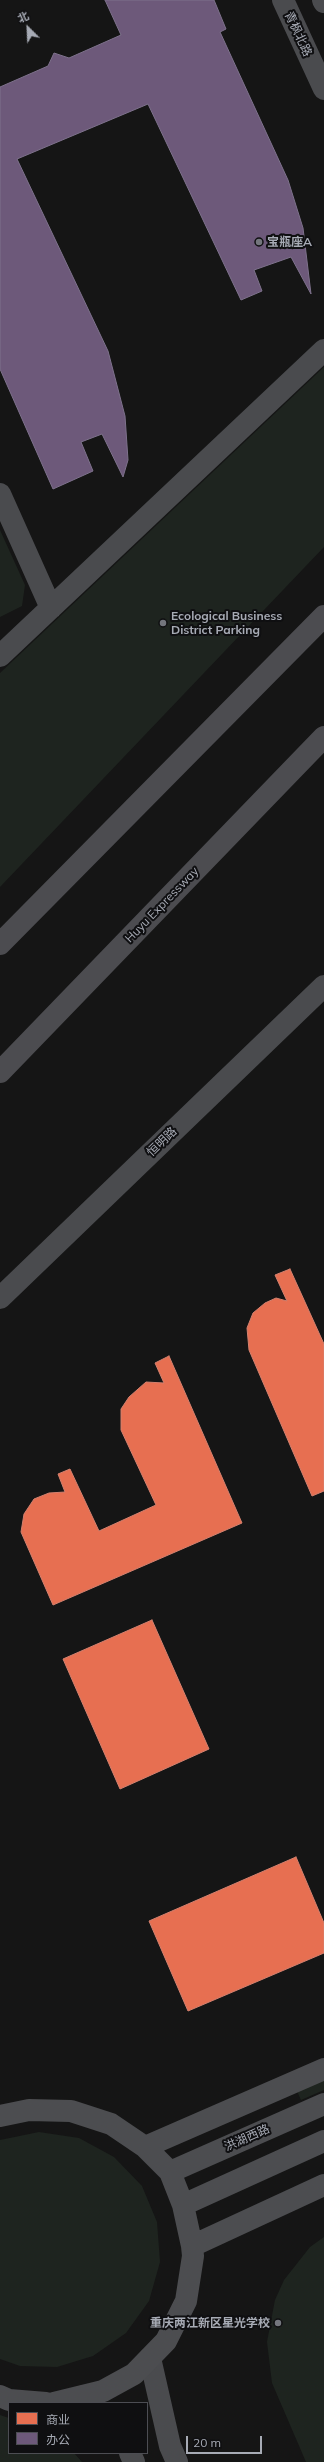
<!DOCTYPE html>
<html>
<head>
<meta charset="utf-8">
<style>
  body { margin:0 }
  #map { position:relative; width:324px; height:2462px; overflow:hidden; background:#151515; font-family:Mulish,"Noto Sans SC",sans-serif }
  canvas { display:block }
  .legend { position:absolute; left:8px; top:2402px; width:140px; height:52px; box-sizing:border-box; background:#0f0f11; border:1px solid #4c4d53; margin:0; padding:5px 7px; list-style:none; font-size:12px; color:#a7abb5 }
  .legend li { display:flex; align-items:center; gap:8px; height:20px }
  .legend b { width:20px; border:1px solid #4c4d53 }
  .north { position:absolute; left:8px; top:8px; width:40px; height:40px; -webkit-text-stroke:3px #0f0f11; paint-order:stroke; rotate:336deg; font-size:11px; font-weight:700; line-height:16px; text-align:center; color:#a7abb5 }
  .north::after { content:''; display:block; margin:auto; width:14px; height:18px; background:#a7abb5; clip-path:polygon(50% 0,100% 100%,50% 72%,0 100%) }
  .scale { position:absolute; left:186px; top:2436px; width:76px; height:18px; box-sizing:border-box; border:2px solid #a7abb5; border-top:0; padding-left:5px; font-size:12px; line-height:14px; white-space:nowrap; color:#a7abb5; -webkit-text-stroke:3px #0f0f11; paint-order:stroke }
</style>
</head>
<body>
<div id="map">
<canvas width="324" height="2462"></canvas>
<ul class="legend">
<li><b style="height:11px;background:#e76f51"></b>商业</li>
<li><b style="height:11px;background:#6d597a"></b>办公</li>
</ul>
<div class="north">北</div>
<div class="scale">20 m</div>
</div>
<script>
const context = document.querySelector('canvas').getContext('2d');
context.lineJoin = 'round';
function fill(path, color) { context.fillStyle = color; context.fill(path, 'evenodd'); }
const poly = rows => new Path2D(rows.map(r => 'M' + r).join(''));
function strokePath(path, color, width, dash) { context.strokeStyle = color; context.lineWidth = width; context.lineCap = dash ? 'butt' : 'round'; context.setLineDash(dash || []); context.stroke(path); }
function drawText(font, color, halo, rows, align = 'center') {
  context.font = font + ' Mulish,"Noto Sans SC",sans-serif'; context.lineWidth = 4; context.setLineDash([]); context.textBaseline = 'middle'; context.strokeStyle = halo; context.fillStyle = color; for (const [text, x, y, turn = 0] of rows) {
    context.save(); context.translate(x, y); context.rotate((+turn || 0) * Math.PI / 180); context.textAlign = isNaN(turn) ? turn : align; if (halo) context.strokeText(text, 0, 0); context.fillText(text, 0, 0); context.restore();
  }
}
fill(poly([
  [324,367,324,547,0,887,0,673],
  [0,530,25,585,22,606,0,617],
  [324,2080,324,2090,301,2100,297,2091],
  [39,2132,79,2138,114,2157,142,2186,157,2222,160,2262,149,2301,126,2333,93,2356,57,2367,20,2366,0,2359,0,2140],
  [324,2237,324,2462,306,2462,272,2383,267,2342,275,2300,284,2280,310,2247],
  [0,2415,9,2418,9,2453,74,2453,82,2462,0,2462]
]), '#1e241f');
const shops = poly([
  [290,1269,324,1344,324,1491,312,1496,249,1350,247,1328,253,1313,265,1303,276,1298,287,1301,275,1275,290,1269],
  [169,1356,242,1523,53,1605,21,1532,24,1514,34,1499,49,1493,65,1492,58,1474,70,1469,99,1531,156,1505,121,1430,121,1409,129,1397,146,1382,164,1383,155,1363,169,1356],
  [152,1620,209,1749,120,1789,63,1659,152,1620],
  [296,1857,324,1923,324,1953,188,2011,149,1921,296,1857]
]);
fill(shops, '#e76f51');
strokePath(shops, '#d4816f', 1);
const offices = poly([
  [105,0,214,0,226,29,220,32,288,180,303,228,311,294,291,257,254,270,262,291,241,300,148,104,17,159,108,351,125,416,128,460,123,477,102,434,81,442,93,471,53,489,0,369,0,87,48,66,54,53,69,58,121,35,105,0]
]);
fill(offices, '#6d597a');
strokePath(offices, '#7e728c', 1);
strokePath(poly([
  [283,0,324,89],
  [323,0,324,2],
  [0,494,51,608],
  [0,656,324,350],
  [0,1298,324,986],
  [150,2358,170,2446,177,2462],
  [130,2453,134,2462]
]), '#4a4b4e', 22);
strokePath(poly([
  [0,2116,29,2110,71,2111,111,2124,145,2147,170,2172,183,2205,192,2246,193,2256,186,2301,166,2341,134,2374,103,2391,54,2403],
  [145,2147,324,2069],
  [170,2172,324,2104],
  [183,2205,324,2141],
  [192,2246,324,2185],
  [0,2396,9,2400,46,2403]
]), '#4c4d50', 22);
strokePath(poly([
  [0,944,324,616],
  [0,1072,324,737]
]), '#4c4c50', 22);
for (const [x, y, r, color] of [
  [259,242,4,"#74767d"],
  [163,623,4,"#74767d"],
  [278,2323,4,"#74767d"]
]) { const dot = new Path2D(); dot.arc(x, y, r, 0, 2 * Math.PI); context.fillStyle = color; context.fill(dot); strokePath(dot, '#0f0f11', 1.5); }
drawText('12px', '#a7abb5', '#0f0f11', [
  ["青枫北路",298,34,65],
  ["Huyu Expressway",162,905,-46],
  ["恒明路",162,1142,-44],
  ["洪湖西路",247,2138,-24]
]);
drawText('bold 12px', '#a7abb5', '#0f0f11', [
  ["宝瓶座A",267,242],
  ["Ecological Business",171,616],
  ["District Parking",171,630],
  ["重庆两江新区星光学校",270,2323,"right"]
], 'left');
</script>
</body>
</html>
